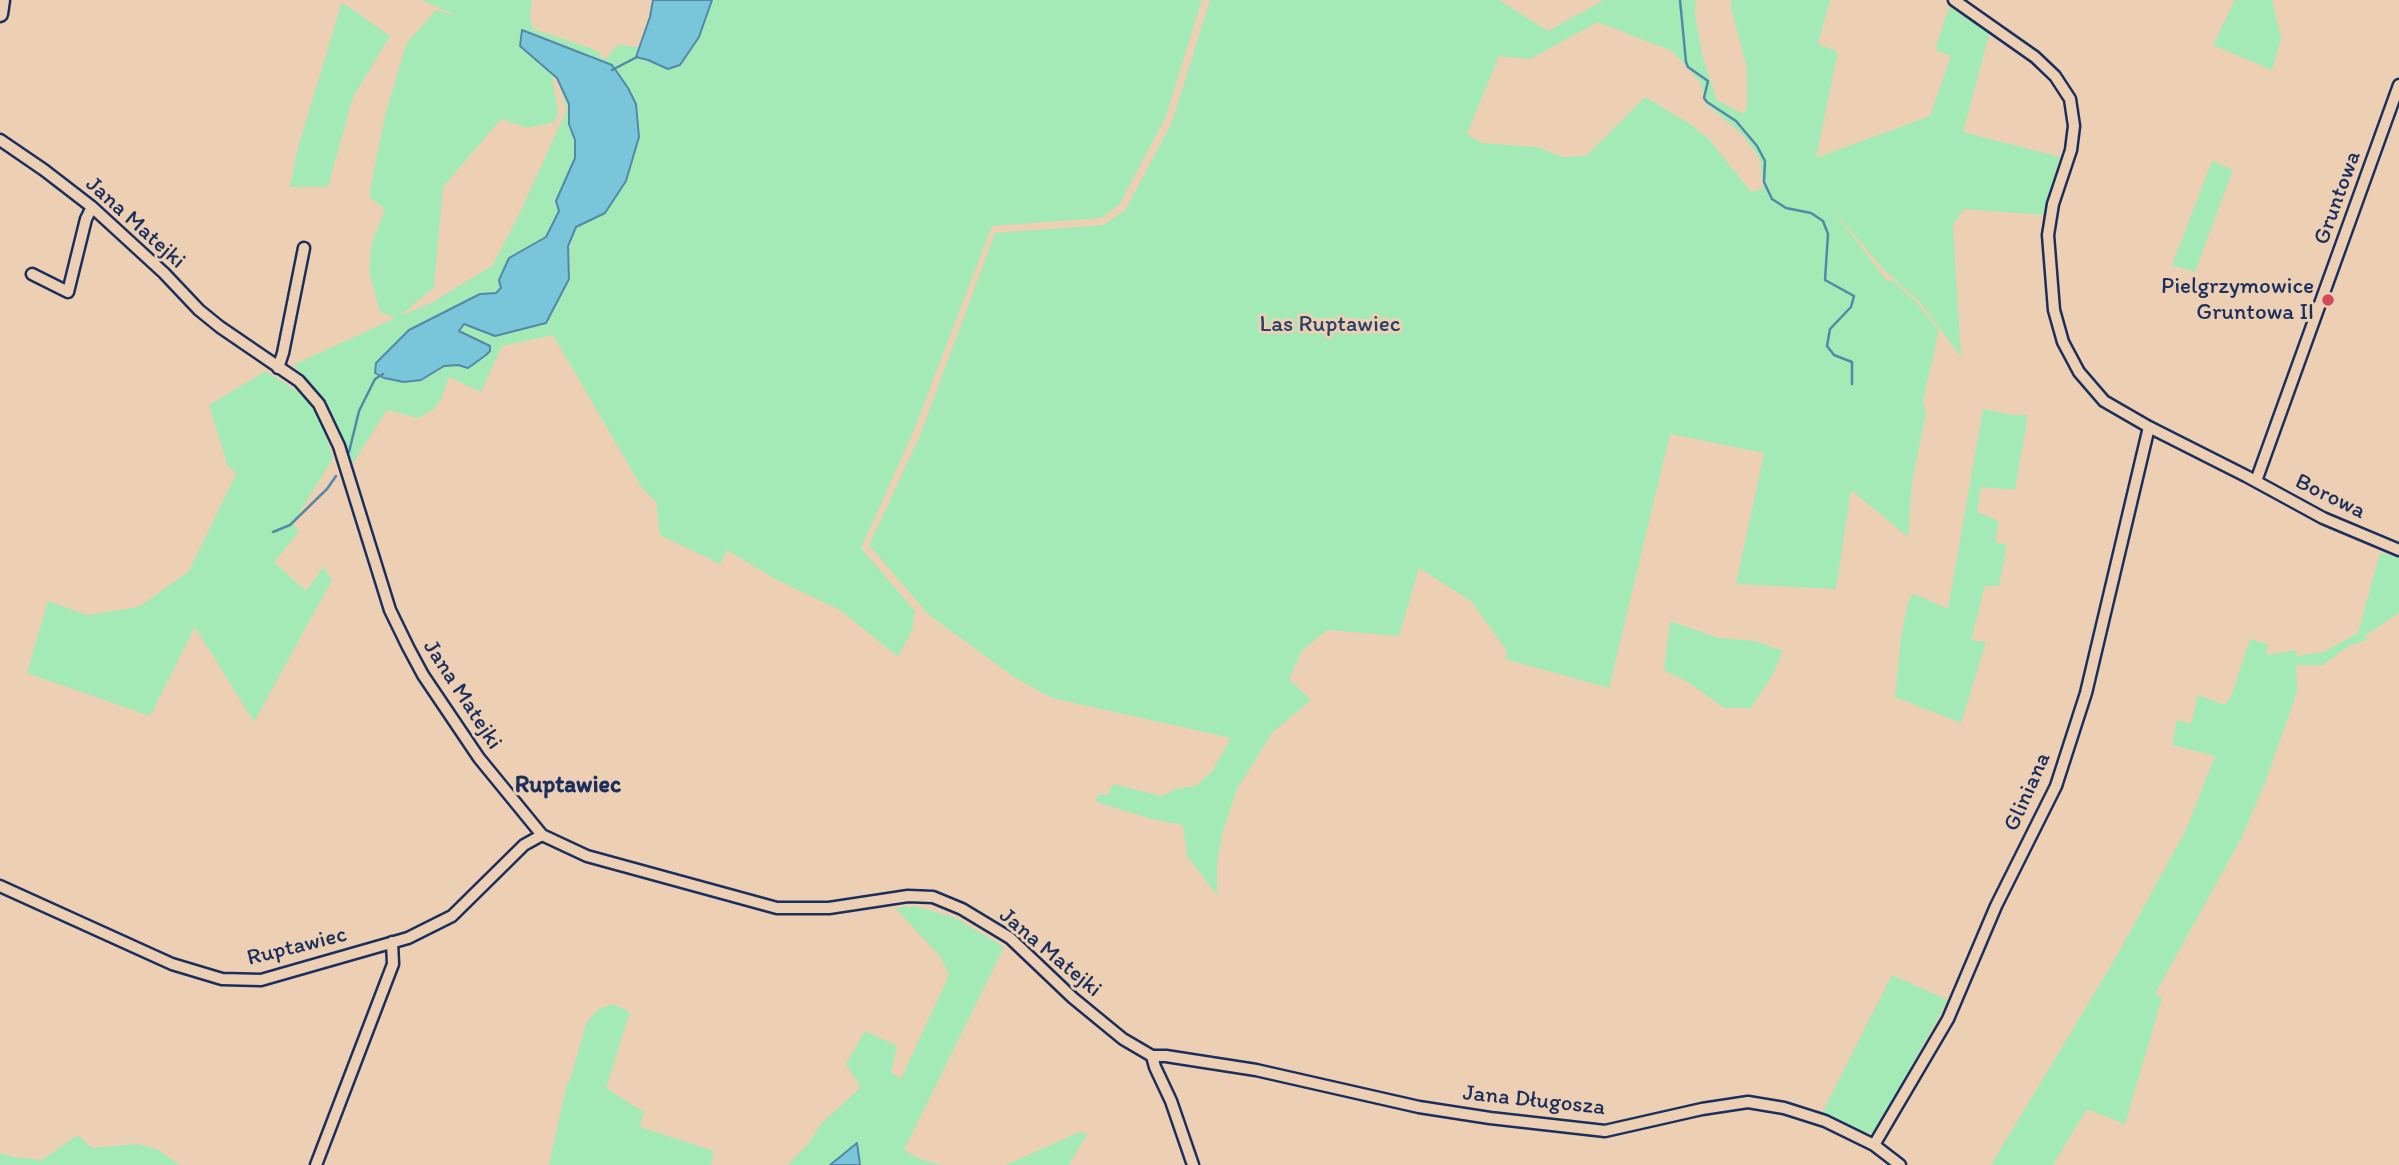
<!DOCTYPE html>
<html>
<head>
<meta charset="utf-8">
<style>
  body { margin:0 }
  canvas { display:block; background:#edd0b4 }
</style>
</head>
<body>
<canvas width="2399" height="1165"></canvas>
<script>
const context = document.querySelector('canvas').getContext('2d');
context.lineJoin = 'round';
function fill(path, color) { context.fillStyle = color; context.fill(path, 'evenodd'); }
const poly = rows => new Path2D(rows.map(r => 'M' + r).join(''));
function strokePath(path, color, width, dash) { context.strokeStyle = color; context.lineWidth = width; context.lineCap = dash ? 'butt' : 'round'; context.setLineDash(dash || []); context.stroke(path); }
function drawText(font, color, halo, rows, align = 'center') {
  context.font = font + ' Itim,sans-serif'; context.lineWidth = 6; context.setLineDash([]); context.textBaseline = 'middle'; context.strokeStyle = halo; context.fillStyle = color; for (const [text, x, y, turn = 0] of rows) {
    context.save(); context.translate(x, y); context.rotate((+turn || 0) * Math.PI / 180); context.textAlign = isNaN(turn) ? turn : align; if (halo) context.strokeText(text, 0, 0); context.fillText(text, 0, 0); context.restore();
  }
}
fill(poly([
  [421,0,532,0,530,17,533,29,590,48,600,53,600,57,606,59,617,45,642,47,656,0,1202,0,1165,119,1119,205,1101,218,992,226,912,435,861,548,915,611,912,630,898,657,840,610,777,580,727,550,720,564,660,535,656,502,642,488,553,335,502,346,481,392,449,377,441,399,435,408,426,414,418,418,387,410,351,466,341,434,326,402,293,365,396,318,380,312,369,271,372,242,385,210,369,196,384,120,406,44,436,10,458,16],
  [552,75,559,83,567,110,516,221,492,266,431,303,400,316,434,287,443,187,501,119,528,128,554,122,558,113],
  [1210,0,1499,0,1548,31,1604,0,1696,0,1695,15,1703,58,1717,100,1743,114,1747,107,1747,68,1731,8,1732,0,1830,0,1818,44,1838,52,1816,158,1930,116,1951,56,1935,50,1949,7,1990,32,1963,132,2060,157,2043,215,1963,209,1953,225,1961,357,1920,302,1883,269,1830,206,1886,280,1894,281,1917,303,1939,330,1923,401,1926,414,1912,482,1908,537,1851,490,1836,589,1736,584,1764,453,1670,434,1609,688,1505,659,1507,651,1471,601,1419,568,1399,636,1327,630,1302,651,1289,679,1311,700,1272,733,1237,789,1223,831,1217,864,1217,895,1187,856,1183,825,1155,820,1099,803,1096,800,1098,795,1108,795,1113,784,1161,796,1176,789,1196,786,1213,770,1231,738,1052,698,1014,677,928,614,869,545,919,438,995,233,1104,225,1126,209,1172,122],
  [1598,22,1672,51,1701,83,1705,103,1741,133,1753,149,1760,159,1763,189,1751,192,1708,138,1687,122,1645,97,1586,156,1563,157,1537,147,1482,143,1467,134,1499,56,1530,59],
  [2235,0,2272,0,2281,38,2272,70,2213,45],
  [342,2,390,36,353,97,328,187,290,187,297,151],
  [2212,161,2233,170,2195,272,2172,265],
  [266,371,297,391,307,401,322,424,333,458,293,523,299,532,274,562,306,591,323,567,332,580,254,722,195,627,150,716,27,673,48,601,87,615,139,607,189,571,237,472,228,467,209,405],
  [1983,409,2012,415,2028,415,2015,490,1981,487,1977,512,1999,521,1995,542,2007,545,1999,586,1985,586,1971,640,1986,642,1961,723,1895,697,1901,637,1908,601,1913,594,1917,595,1948,609],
  [2380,553,2399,558,2399,613,2363,637,2369,639,2347,647,2323,665,2296,665,2297,692,2266,780,2241,839,2155,994,2162,998,2125,1124,2087,1109,2053,1165,1991,1165,2115,959,2187,828,2215,756,2172,745,2177,720,2191,724,2198,695,2225,705,2231,697,2250,639,2268,644,2266,655,2297,650,2296,656,2324,652,2358,633],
  [1670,621,1719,638,1755,641,1783,651,1772,676,1751,708,1724,708,1691,684,1664,670],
  [915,906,956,918,1004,947,904,1150,920,1159,941,1165,788,1165,809,1143,822,1123,859,1089,859,1084,846,1064,865,1031,897,1046,891,1072,901,1079,949,975,940,956,895,908],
  [1892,975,1948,1000,1874,1133,1867,1133,1822,1113],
  [613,1004,630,1012,606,1088,644,1112,640,1127,714,1151,711,1165,549,1165,567,1083,569,1083,586,1024,597,1010],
  [1080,1132,1087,1134,1069,1165,1006,1165],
  [78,1135,92,1148,137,1144,157,1149,180,1165,0,1165,0,1153,14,1157,42,1160]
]), '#a4eab6');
const water = poly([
  [653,0,712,0,699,37,680,65,668,69,648,60,636,57,650,17,653,0],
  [522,30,612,65,628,88,636,104,639,137,626,181,605,213,576,227,568,246,569,279,546,323,495,336,464,324,459,331,490,346,490,351,486,355,468,368,458,365,444,366,421,380,404,382,384,378,375,373,376,363,409,330,480,294,496,293,501,288,499,280,509,258,546,237,559,211,556,201,575,158,575,140,569,124,569,104,557,78,520,46,522,30],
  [857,1143,860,1165,830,1165,857,1143]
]);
fill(water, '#79c5d9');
strokePath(water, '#5389a8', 2);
strokePath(poly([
  [1680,0,1686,62,1688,67,1708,81,1704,98,1707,102,1736,121,1757,146,1765,161,1764,182,1772,199,1786,208,1811,213,1823,221,1828,234,1825,280,1854,296,1851,307,1830,329,1827,346,1834,355,1852,362,1852,384],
  [612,70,637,57],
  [349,452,359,411,375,379,383,374],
  [273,532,290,525,327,489,336,476]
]), '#5389a8', 2.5);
const street = poly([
  [1954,0,2035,57,2055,76,2070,99,2074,126,2071,150,2053,204,2048,235,2054,310,2063,342,2079,372,2104,401,2149,427,2246,476,2323,518,2399,550],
  [0,140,44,170,92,207,164,273,199,310,220,327,299,381,319,404,339,446,390,610,408,647,423,675,479,758,542,835,587,856,777,908,829,908,908,896,933,897,962,909,1010,938,1073,998,1123,1039,1152,1056,1155,1067,1171,1101,1193,1165],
  [32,274,68,292,86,219,92,207],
  [278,368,283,353,304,248],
  [2256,481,2399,85],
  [0,886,172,964,222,979,261,980,408,938,452,916,524,845,542,835],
  [1152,1056,1166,1056,1256,1070,1419,1107,1490,1118,1605,1131,1702,1109,1748,1102,1784,1108,1825,1121,1874,1145,1900,1165],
  [1874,1145,1948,1019,1996,906,2056,786,2086,693,2149,427],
  [316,1165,393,964,392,942]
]);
const secondary = poly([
  [0,14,2,0]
]);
strokePath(street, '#1b2f5e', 15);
strokePath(secondary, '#1b2f5e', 19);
strokePath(street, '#edd0b4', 10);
strokePath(secondary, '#edd0b4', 14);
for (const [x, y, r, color] of [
  [2328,300,7,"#d1495b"]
]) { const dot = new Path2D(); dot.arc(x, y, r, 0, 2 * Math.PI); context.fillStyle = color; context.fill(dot); strokePath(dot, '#edd0b4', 2.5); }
drawText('23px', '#1b2f5e', '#edd0b4', [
  ["Gruntowa",2338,198,-70],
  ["Jana Matejki",135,223,42],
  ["Borowa",2330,497,26],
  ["Jana Matejki",462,695,57],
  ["Gliniana",2028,792,-66],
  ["Ruptawiec",297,947,-14],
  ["Jana Matejki",1050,953,40],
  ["Jana Długosza",1534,1101,6]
]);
drawText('23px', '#1b2f5e', '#edd0b4', [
  ["Pielgrzymowice",2314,287],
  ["Gruntowa II",2314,313]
], 'right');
drawText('23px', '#294267', '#edd0b4', [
  ["Las Ruptawiec",1330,325]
]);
drawText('bold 24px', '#1b2f5e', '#edd0b4', [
  ["Ruptawiec",568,786]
]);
</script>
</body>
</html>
